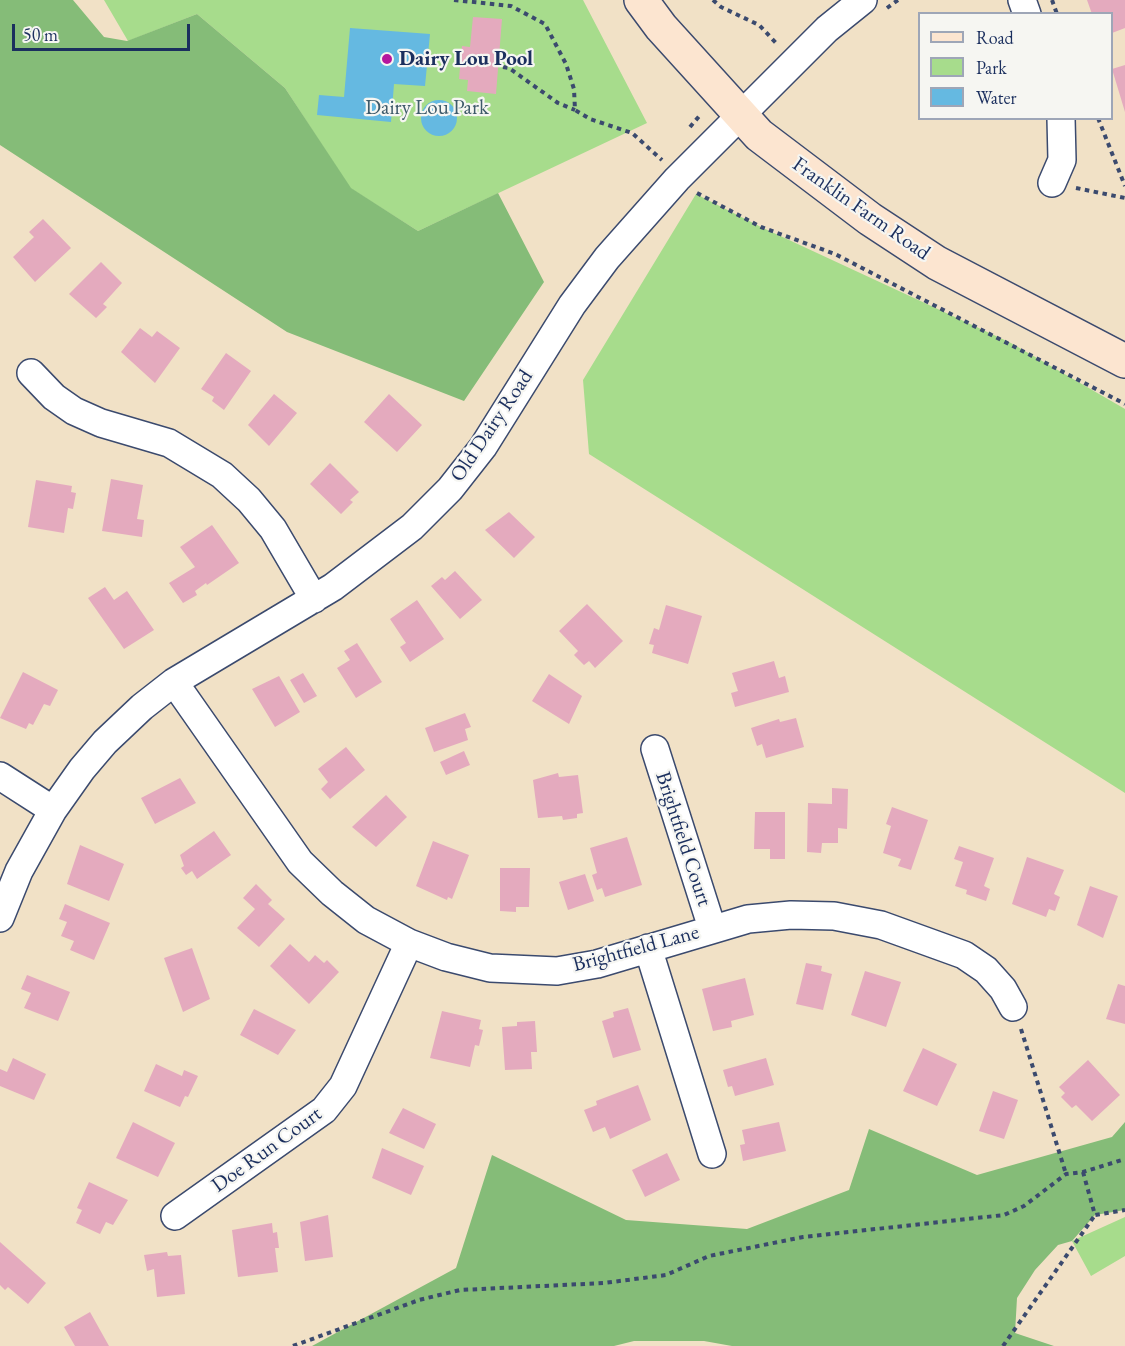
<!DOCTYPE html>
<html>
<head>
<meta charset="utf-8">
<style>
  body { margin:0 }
  #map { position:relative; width:1125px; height:1346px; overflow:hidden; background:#f1e1c6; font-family:"EB Garamond",serif }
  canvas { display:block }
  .legend { position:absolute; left:918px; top:12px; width:195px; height:108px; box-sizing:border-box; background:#f6f6f2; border:2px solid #9ea6b7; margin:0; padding:8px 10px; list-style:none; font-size:18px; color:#1b2f5e }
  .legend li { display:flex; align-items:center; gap:12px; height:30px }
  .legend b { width:30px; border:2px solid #9ea6b7 }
  .scale { position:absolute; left:12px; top:24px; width:178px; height:27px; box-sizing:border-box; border:3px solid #1b2f5e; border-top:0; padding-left:8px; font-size:18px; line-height:21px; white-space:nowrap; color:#1b2f5e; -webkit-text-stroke:4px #f6f6f2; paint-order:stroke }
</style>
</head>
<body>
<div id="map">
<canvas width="1125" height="1346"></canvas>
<ul class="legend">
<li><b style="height:8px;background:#fce5d0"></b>Road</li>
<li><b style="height:16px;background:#a7dc8c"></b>Park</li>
<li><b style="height:16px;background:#65b9e1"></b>Water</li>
</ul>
<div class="scale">50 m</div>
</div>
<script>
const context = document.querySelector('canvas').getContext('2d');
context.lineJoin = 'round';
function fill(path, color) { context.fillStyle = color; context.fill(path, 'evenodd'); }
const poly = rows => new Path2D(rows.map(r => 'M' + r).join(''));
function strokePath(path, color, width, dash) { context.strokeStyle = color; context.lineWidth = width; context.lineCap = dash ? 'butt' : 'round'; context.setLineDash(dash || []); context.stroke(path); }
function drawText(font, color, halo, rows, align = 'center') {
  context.font = font + ' "EB Garamond",serif'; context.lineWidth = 4.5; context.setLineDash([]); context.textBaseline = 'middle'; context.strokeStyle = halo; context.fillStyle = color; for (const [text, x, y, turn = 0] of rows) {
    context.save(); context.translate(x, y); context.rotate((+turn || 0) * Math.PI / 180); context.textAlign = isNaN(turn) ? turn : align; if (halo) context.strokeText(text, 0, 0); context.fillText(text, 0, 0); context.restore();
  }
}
fill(poly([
  [104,0,583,0,647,123,418,231,350,188,285,88,197,14,128,41],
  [696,194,761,227,1011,343,1125,409,1125,793,589,454,583,380],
  [1125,1217,1125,1256,1091,1276,1072,1241]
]), '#a7dc8c');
fill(poly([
  [0,0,73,0,104,37,127,41,197,14,285,88,351,188,418,231,498,193,544,282,464,401,287,332,0,145],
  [1125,1122,1125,1210,1095,1215,1072,1241,1058,1245,1035,1270,1017,1298,1015,1333,1054,1346,732,1346,704,1341,634,1341,614,1346,312,1346,456,1268,492,1155,626,1220,747,1229,849,1190,869,1129,977,1175,1112,1137]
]), '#85bc78');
fill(poly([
  [350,28,430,34,425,86,394,84,391,122,317,115,319,95,344,97],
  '421 118a18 18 0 1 1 36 0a18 18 0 1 1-36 0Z'
]), '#65b9e1');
fill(poly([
  [1087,0,1125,0,1125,28,1112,33,1112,14,1092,14],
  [473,17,502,19,496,94,467,91,468,80,459,79,462,46,470,47],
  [1125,65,1125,112,1112,69],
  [43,219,71,248,35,282,13,257,34,237,29,232],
  [101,262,122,283,103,304,107,307,96,318,69,294],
  [140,328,152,337,157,331,180,348,155,383,121,352],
  [226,353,251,371,224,410,212,401,214,397,201,389],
  [274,394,297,413,269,446,248,425],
  [389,394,422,425,397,452,364,422],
  [330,463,359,492,350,500,353,502,341,514,310,484],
  [111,479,143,485,137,519,144,520,142,537,102,531],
  [36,480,72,486,71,492,76,493,73,509,68,508,64,533,28,527],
  [509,512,535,537,514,558,485,530],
  [212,525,239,563,207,585,206,583,195,591,197,595,183,603,169,583,195,567,180,547],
  [455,571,482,600,460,619,431,586,442,577,445,580],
  [105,587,114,600,127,591,154,630,124,649,88,598],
  [417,600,444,639,410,662,400,647,406,643,390,619],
  [587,604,623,641,595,668,589,661,584,665,574,655,578,651,559,631],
  [666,605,702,616,688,664,652,653,654,645,649,644,654,628,659,630],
  [357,643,382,682,356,698,337,668,350,660,344,651],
  [774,661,779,678,785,676,789,692,735,707,731,693,738,691,732,673],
  [23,672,58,690,50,706,44,704,33,725,29,723,26,729,0,718],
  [303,673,317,696,304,703,290,680],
  [549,674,582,696,569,724,532,701],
  [279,676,300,712,275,727,252,689],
  [465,713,471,727,465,729,468,740,434,752,425,728],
  [796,718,804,747,766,758,762,744,757,746,751,728,779,719,780,722],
  [346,747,365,770,330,799,321,789,328,782,318,769],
  [464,751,470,765,446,775,440,762],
  [558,773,559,777,578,775,583,813,577,814,577,818,563,820,562,816,538,818,533,780],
  [180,778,196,803,155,824,141,798],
  [832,788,848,789,847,829,838,828,838,843,822,843,821,853,807,852,808,803,832,804],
  [386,795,407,817,376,847,352,827],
  [892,807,928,820,911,870,898,866,901,859,883,853,891,826,886,824],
  [755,812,785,812,785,859,770,859,770,849,754,849],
  [214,831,231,855,197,879,192,871,186,875,181,868,184,866,180,855],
  [627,837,642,885,605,897,602,888,597,890,592,875,597,873,590,848],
  [433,841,469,855,452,899,448,897,447,900,416,886],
  [80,845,124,864,109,901,67,884],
  [959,846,994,858,984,886,990,889,986,901,966,894,967,890,955,886,963,862,954,859],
  [1027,857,1064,870,1054,894,1060,897,1055,911,1049,909,1046,917,1012,904],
  [500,868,530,868,529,907,516,907,516,912,500,911],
  [585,874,594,901,568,910,559,882],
  [256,884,272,900,268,904,285,919,259,947,237,928,255,909,243,898],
  [1090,886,1118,896,1103,938,1077,925],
  [65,904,110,923,94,960,70,950,74,941,61,936,67,922,59,919],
  [290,944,309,962,315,955,324,963,327,960,339,972,309,1004,270,966],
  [192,948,210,999,183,1012,164,958],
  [806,963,822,966,821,971,832,974,823,1010,796,1004],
  [865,971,901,982,886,1027,851,1015],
  [27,975,70,992,58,1021,24,1008,31,993,21,989],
  [745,978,754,1015,731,1021,732,1027,713,1031,702,989],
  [1118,984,1125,986,1125,1024,1106,1019],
  [628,1008,641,1050,613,1058,602,1021,614,1017,613,1012],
  [254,1009,296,1030,278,1055,240,1035],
  [442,1011,481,1020,479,1029,483,1030,479,1046,475,1045,470,1067,430,1058],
  [535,1021,537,1052,531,1052,532,1069,505,1070,502,1027,517,1026,517,1022],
  [923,1048,957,1064,937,1106,903,1091],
  [13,1058,46,1074,34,1100,0,1086,0,1069,7,1072],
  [766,1058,774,1085,735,1096,732,1086,728,1087,723,1070],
  [1088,1060,1120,1095,1092,1121,1076,1105,1072,1108,1061,1097,1065,1093,1059,1087],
  [156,1064,182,1076,184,1070,198,1076,188,1097,185,1096,180,1107,144,1091],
  [638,1085,651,1120,610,1139,605,1127,593,1132,584,1110,597,1105,596,1101],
  [993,1091,1018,1100,1004,1139,979,1131],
  [403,1108,436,1124,424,1149,389,1133],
  [133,1122,175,1143,158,1177,116,1158],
  [779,1122,786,1151,743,1161,740,1145,745,1144,742,1130],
  [382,1148,424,1166,411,1195,372,1178],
  [667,1153,680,1180,645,1197,632,1170],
  [89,1182,128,1200,113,1225,106,1222,100,1234,76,1223,82,1210,77,1208],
  [328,1215,333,1257,305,1261,300,1222],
  [272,1223,273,1233,277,1232,279,1248,275,1248,278,1272,238,1277,232,1230],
  [0,1242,46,1283,28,1304,8,1287,5,1290,0,1285],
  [167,1252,168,1256,181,1255,185,1294,157,1297,154,1269,147,1271,144,1255],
  [90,1312,109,1346,75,1346,64,1327]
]), '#e4aabe');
const minor = poly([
  [1022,0,1027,14],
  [1052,183,1062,160,1061,118],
  [31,373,54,397,74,411,101,423,169,443,222,475,249,500,273,529,314,599],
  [174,682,300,862,332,893,366,920,409,943,446,957,490,968,557,971,597,964,748,919,791,915,834,916,881,925,964,955,986,970,1003,989,1013,1007],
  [655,749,712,928],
  [0,776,53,810],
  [0,918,19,871,53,810,82,769,105,742,142,707,174,682,333,587,412,527,450,489,483,447,572,305,607,258,677,179,827,29,863,0],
  [648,948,712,1154],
  [175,1216,324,1110,343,1086,409,943]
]);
const secondary = poly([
  [641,0,661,27,759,135,870,219,937,263,1125,361]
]);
strokePath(minor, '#3b4a6e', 30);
strokePath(secondary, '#3b4a6e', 36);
strokePath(poly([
  [454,0,511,6,545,24,566,64,574,89,575,110,590,119,632,133,662,160],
  [713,0,721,7,759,25,778,45],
  [1052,0,1057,14],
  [887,8,898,0],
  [503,67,509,68,558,103,575,110],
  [1098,118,1125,186],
  [690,127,701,114],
  [1076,188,1125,198],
  [697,193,761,227,835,254,1125,404],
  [1021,1029,1066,1174],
  [1083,1172,1095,1215,1125,1210],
  [293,1346,419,1300,460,1290,604,1283,666,1275,709,1256,803,1237,1004,1215,1024,1206,1066,1174,1083,1172,1125,1159],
  [1003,1346,1095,1215]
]), '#3b4a6e', 4, [4.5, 4.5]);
strokePath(minor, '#fff', 27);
strokePath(secondary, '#fce5d0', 33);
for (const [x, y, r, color] of [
  [387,59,6,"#b5179e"]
]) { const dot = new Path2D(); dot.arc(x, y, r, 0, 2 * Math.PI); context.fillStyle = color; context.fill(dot); strokePath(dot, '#f6f6f2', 2); }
drawText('bold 21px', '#1b2f5e', '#f6f6f2', [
  ["Dairy Lou Pool",399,59]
], 'left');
drawText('21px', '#3e5a6a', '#f6f6f2', [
  ["Dairy Lou Park",427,108]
]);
drawText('21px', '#1b2f5e', '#f6f6f2', [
  ["Franklin Farm Road",861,209,35],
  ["Old Dairy Road",492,426,-56],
  ["Brightfield Court",683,839,72],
  ["Brightfield Lane",636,949,-15],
  ["Doe Run Court",267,1150,-36]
]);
</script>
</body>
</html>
